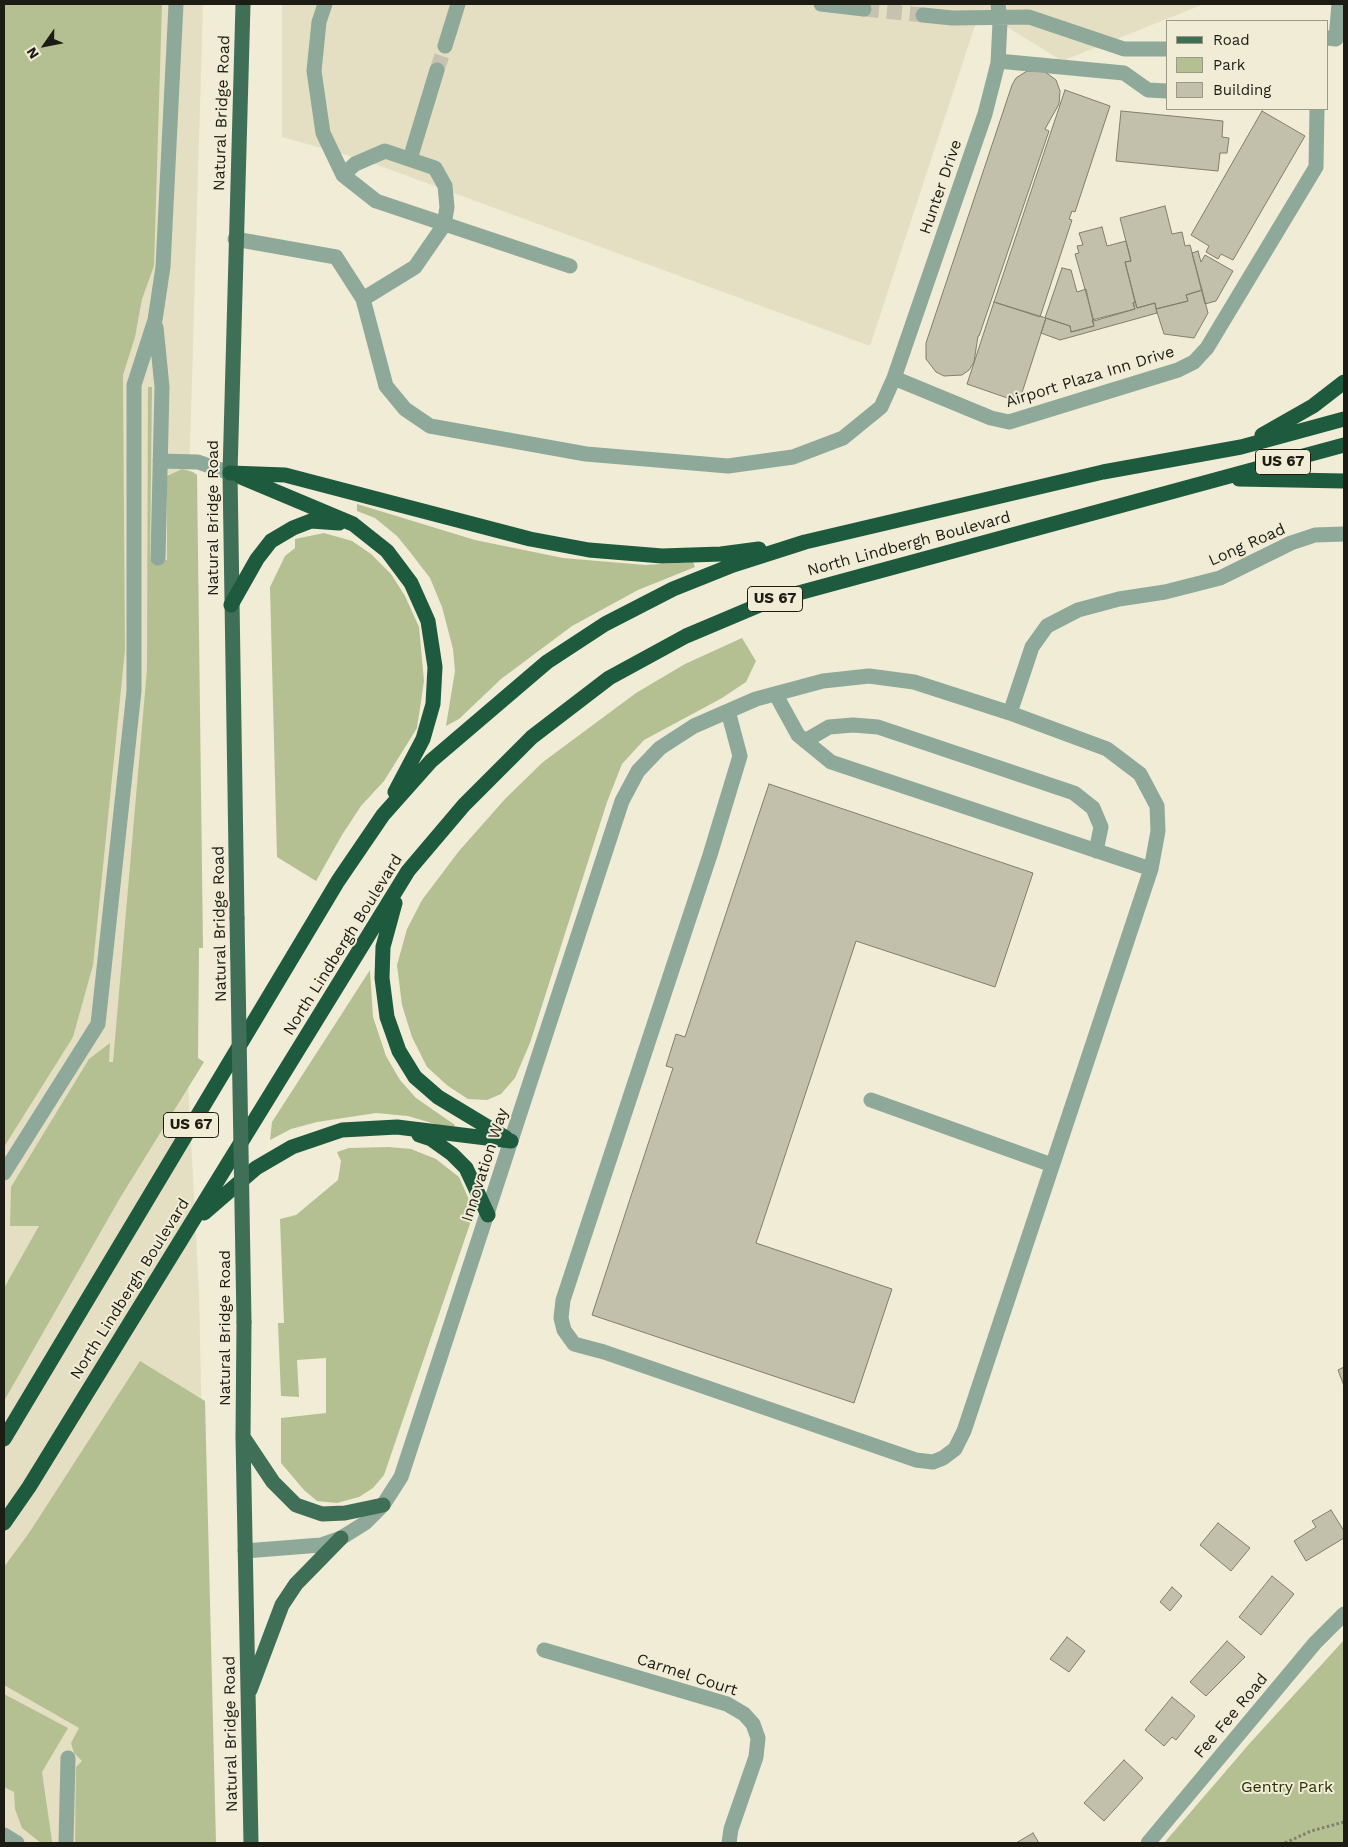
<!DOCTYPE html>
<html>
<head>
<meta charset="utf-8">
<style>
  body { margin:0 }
  #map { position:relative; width:1348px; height:1847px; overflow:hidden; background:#f0ecd6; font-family:"Work Sans",sans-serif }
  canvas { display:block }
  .frame { position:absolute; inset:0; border:5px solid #1d1c14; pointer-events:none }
  .legend { position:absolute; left:1166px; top:20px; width:162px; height:90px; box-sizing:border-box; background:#f0ecd6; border:1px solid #9c9988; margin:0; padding:6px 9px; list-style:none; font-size:15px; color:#1d1c14 }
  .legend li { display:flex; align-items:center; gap:10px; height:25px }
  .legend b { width:25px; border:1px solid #9c9988 }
  .north { position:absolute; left:20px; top:20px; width:50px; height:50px; -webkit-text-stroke:4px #f0ecd6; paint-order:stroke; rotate:237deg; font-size:14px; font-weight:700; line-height:20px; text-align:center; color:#1d1c14 }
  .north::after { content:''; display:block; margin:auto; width:18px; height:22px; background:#1d1c14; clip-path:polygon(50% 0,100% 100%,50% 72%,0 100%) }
</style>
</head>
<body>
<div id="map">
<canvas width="1348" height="1847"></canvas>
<div class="frame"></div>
<ul class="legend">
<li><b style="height:6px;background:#3f6f56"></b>Road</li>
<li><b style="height:14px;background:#b4c091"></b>Park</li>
<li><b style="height:14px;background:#c2bfaa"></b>Building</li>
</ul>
<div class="north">N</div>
</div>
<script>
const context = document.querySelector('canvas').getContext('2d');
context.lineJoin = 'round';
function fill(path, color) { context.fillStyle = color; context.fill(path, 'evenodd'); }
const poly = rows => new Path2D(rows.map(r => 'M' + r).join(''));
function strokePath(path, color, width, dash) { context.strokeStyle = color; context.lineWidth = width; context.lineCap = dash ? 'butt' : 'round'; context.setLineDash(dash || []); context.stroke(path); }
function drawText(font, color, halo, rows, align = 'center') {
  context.font = font + ' "Work Sans",sans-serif'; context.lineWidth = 4; context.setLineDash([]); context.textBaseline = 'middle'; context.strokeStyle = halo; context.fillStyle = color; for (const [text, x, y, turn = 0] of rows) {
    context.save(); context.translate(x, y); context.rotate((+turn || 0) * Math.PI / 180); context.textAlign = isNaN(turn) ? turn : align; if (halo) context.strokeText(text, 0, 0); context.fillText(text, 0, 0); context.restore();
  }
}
fill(poly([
  [4,4,203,4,188,516,187,1062,199,1294,211,1843,4,1843],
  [282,4,1204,4,1062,61,980,10,870,346,364,160,282,137]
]), '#e4dfc2');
fill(poly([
  [4,4,162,4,154,266,142,299,135,337,123,375,125,650,93,965,73,1037,4,1147],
  [148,387,152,387,150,559,167,560,167,476,182,469,193,472,197,475,203,948,199,948,198,1058,204,1062,120,1198,4,1401,4,1288,39,1226,10,1226,11,1187,89,1059,110,1043,109,1062,113,1062,147,669],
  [357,504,475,540,563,558,645,565,693,562,695,567,638,590,572,626,501,679,459,719,446,726,455,671,453,649,442,607,430,578,410,552,397,536,375,518,357,511],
  [324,533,352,541,371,554,391,574,405,596,419,627,424,681,417,728,384,781,361,806,342,835,316,881,277,857,270,587,285,556,295,548,295,539],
  [742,638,756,661,746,682,722,698,644,740,622,764,607,802,530,1043,515,1078,501,1094,487,1100,468,1099,448,1086,427,1067,412,1037,402,1005,397,965,407,929,422,900,459,851,505,799,543,762,636,693,685,664],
  [370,970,373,1017,386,1056,400,1080,416,1098,455,1125,452,1129,408,1116,376,1113,317,1122,291,1129,270,1140,272,1122],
  [389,1147,411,1149,436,1159,459,1177,470,1202,473,1215,384,1475,373,1488,359,1497,337,1503,317,1501,304,1490,281,1463,281,1418,326,1413,326,1358,297,1360,299,1397,281,1396,278,1323,284,1323,280,1219,296,1215,338,1180,341,1161,337,1152,349,1148],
  [140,1361,205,1401,216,1843,75,1843,76,1767,82,1761,74,1753,71,1743,79,1728,4,1685,4,1567,29,1533],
  [1344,1640,1344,1843,1164,1843,1250,1743],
  [4,1694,68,1728,42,1772,52,1841,51,1843,41,1843,22,1828,15,1809,14,1792,4,1787]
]), '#b4c091');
const building = poly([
  [1027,71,1044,71,1056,80,1060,91,1059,104,1045,129,1049,131,979,336,978,336,974,362,969,370,962,375,944,376,936,372,926,359,926,343,1012,85,1016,78,1027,71],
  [1065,90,1110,106,1075,212,1072,211,1069,219,1072,220,1040,317,994,302,1065,90],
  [1121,111,1223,121,1222,137,1229,138,1227,153,1220,153,1218,171,1116,161,1121,111],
  [1262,111,1305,136,1233,260,1221,254,1218,259,1206,252,1209,246,1191,235,1262,111],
  [1165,206,1172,234,1182,232,1185,246,1190,245,1202,290,1186,295,1188,301,1156,309,1155,303,1137,308,1125,262,1131,261,1120,218,1165,206],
  [1102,227,1107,246,1126,241,1131,261,1125,262,1135,302,1133,303,1135,309,1094,321,1075,254,1079,253,1077,246,1083,245,1079,233,1102,227],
  [1198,251,1201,262,1205,255,1233,271,1216,301,1205,304,1192,253,1198,251],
  [1062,268,1071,270,1077,292,1086,289,1094,326,1071,332,1070,326,1045,318,1062,268],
  [1202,290,1208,313,1194,338,1164,334,1156,309,1188,301,1186,295,1202,290],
  [994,302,1046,318,1019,402,967,384,994,302],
  [1135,302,1137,308,1155,303,1157,313,1060,340,1041,333,1046,318,1070,326,1071,332,1094,326,1092,320,1135,309,1133,303,1135,302],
  [769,784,1033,873,995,987,856,941,756,1243,892,1289,854,1403,592,1315,673,1068,666,1066,676,1034,685,1037,769,784],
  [1344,1367,1344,1386,1338,1370,1344,1367],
  [1331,1510,1344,1531,1344,1538,1306,1561,1294,1541,1316,1527,1312,1521,1331,1510],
  [1218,1523,1250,1548,1231,1571,1200,1545,1218,1523],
  [1272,1576,1294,1594,1261,1635,1239,1617,1272,1576],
  [1172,1587,1182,1596,1170,1611,1160,1602,1172,1587],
  [1067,1637,1085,1651,1069,1672,1050,1659,1067,1637],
  [1227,1641,1245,1657,1206,1696,1190,1682,1227,1641],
  [1172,1697,1195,1716,1176,1740,1172,1737,1164,1746,1145,1730,1172,1697],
  [1124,1760,1143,1778,1104,1821,1084,1803,1124,1760],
  [1033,1833,1039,1843,1016,1843,1033,1833]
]);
fill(building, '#c2bfaa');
strokePath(building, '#827e6b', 1);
strokePath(poly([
  [864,9,923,15],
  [437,70,445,46]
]), '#c6c2af', 15, [15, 8]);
strokePath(poly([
  [1285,1843,1311,1831,1344,1822]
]), '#7f7d6e', 3, [2.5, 2.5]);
strokePath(poly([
  [325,4,319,22,314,71,323,133,343,175,376,201,570,266],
  [821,4,864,9],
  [923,15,952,18,1029,17,1124,49,1167,49],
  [1327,38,1336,39,1339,4],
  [445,46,458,4],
  [998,61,1124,73,1148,90,1167,91],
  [410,159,437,70],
  [343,175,355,164,385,151,435,168,445,186,447,207,444,225,415,267,363,299],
  [235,239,336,257,363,299,386,386,405,409,430,426,586,454,728,466,793,457,843,438,881,407,894,378,985,114,998,63,1000,22,998,4],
  [156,327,162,387,158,558],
  [894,378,991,418,1009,422,1178,370,1194,362,1207,348,1316,167,1317,109],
  [160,461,198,462,230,473],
  [776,695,798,735,831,762,1151,869],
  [728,711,740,756,710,855,563,1300,561,1318,564,1330,574,1344,604,1352,916,1460,933,1462,943,1458,955,1449,964,1431,1151,869,1158,831,1157,806,1140,774,1107,749,1010,713],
  [805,741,829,727,853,725,878,727,1074,793,1093,808,1101,827,1096,851],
  [871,1100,1052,1165],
  [4,1173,98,1024,134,691,134,385,155,320,163,267,176,4],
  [245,1551,321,1545,341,1538,365,1523,383,1505,401,1477,622,801,638,771,660,748,694,726,756,699,823,681,869,676,914,682,1010,713,1032,647,1047,626,1078,610,1119,599,1165,592,1220,578,1291,543,1315,535,1344,534],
  [544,1650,727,1704,744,1714,753,1724,758,1738,756,1757,731,1829,729,1843],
  [4,1835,17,1843],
  [66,1843,68,1758],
  [1148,1843,1315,1643,1344,1614]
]), '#8ea899', 15);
strokePath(poly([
  [237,918,230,473,243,4],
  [244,1322,243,1437,251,1843],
  [243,1437,273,1482,296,1505,322,1514,345,1513,383,1505],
  [250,1690,282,1605,296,1584,341,1538]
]), '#3f6f56', 15);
strokePath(poly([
  [1262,435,1313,406,1344,382],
  [230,473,285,475,530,539,589,550,662,556,721,554,759,549],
  [241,477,353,524,387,551,411,583,428,621,435,667,433,704,423,739,395,792],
  [1239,479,1344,481],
  [231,605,257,559,271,541,293,528,311,521,339,523],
  [395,903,383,947,382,978,387,1017,399,1051,415,1077,438,1097,506,1138],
  [419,1135,431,1139,452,1154,466,1168,488,1215],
  [204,1213,256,1168,292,1147,342,1130,397,1127,511,1141],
  [4,1439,338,881,383,815,431,761,547,662,605,624,673,589,733,565,805,542,1103,472,1241,447,1344,419],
  [4,1523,29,1487,408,871,464,805,532,737,609,678,686,636,769,601,1344,445]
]), '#1d5a3e', 15);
strokePath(poly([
  [237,918,244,1322]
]), '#3f6f56', 15);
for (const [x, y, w] of [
  [1283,462,55],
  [775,599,55],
  [191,1125,55]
]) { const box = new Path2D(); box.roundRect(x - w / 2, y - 12.5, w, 25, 4); context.fillStyle = '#f0ecd6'; context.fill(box); strokePath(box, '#1d1c14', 1); }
drawText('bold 15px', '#1d1c14', null, [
  ["US 67",1283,462],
  ["US 67",775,599],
  ["US 67",191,1125]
]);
drawText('16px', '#1d1c14', '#f0ecd6', [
  ["Natural Bridge Road",222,113,-88],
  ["Hunter Drive",941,187,-71],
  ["Airport Plaza Inn Drive",1090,377,-17],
  ["Natural Bridge Road",213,518,-90],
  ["North Lindbergh Boulevard",909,544,-15],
  ["Long Road",1247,545,-24],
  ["Natural Bridge Road",220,924,-91],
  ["North Lindbergh Boulevard",343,945,-58],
  ["Innovation Way",485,1165,-72],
  ["North Lindbergh Boulevard",130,1289,-58],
  ["Natural Bridge Road",225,1328,-90],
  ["Carmel Court",687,1675,18],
  ["Fee Fee Road",1231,1716,-50],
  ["Natural Bridge Road",231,1734,-91]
]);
drawText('16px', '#2a3104', '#f0ecd6', [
  ["Gentry Park",1287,1787]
]);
</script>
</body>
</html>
